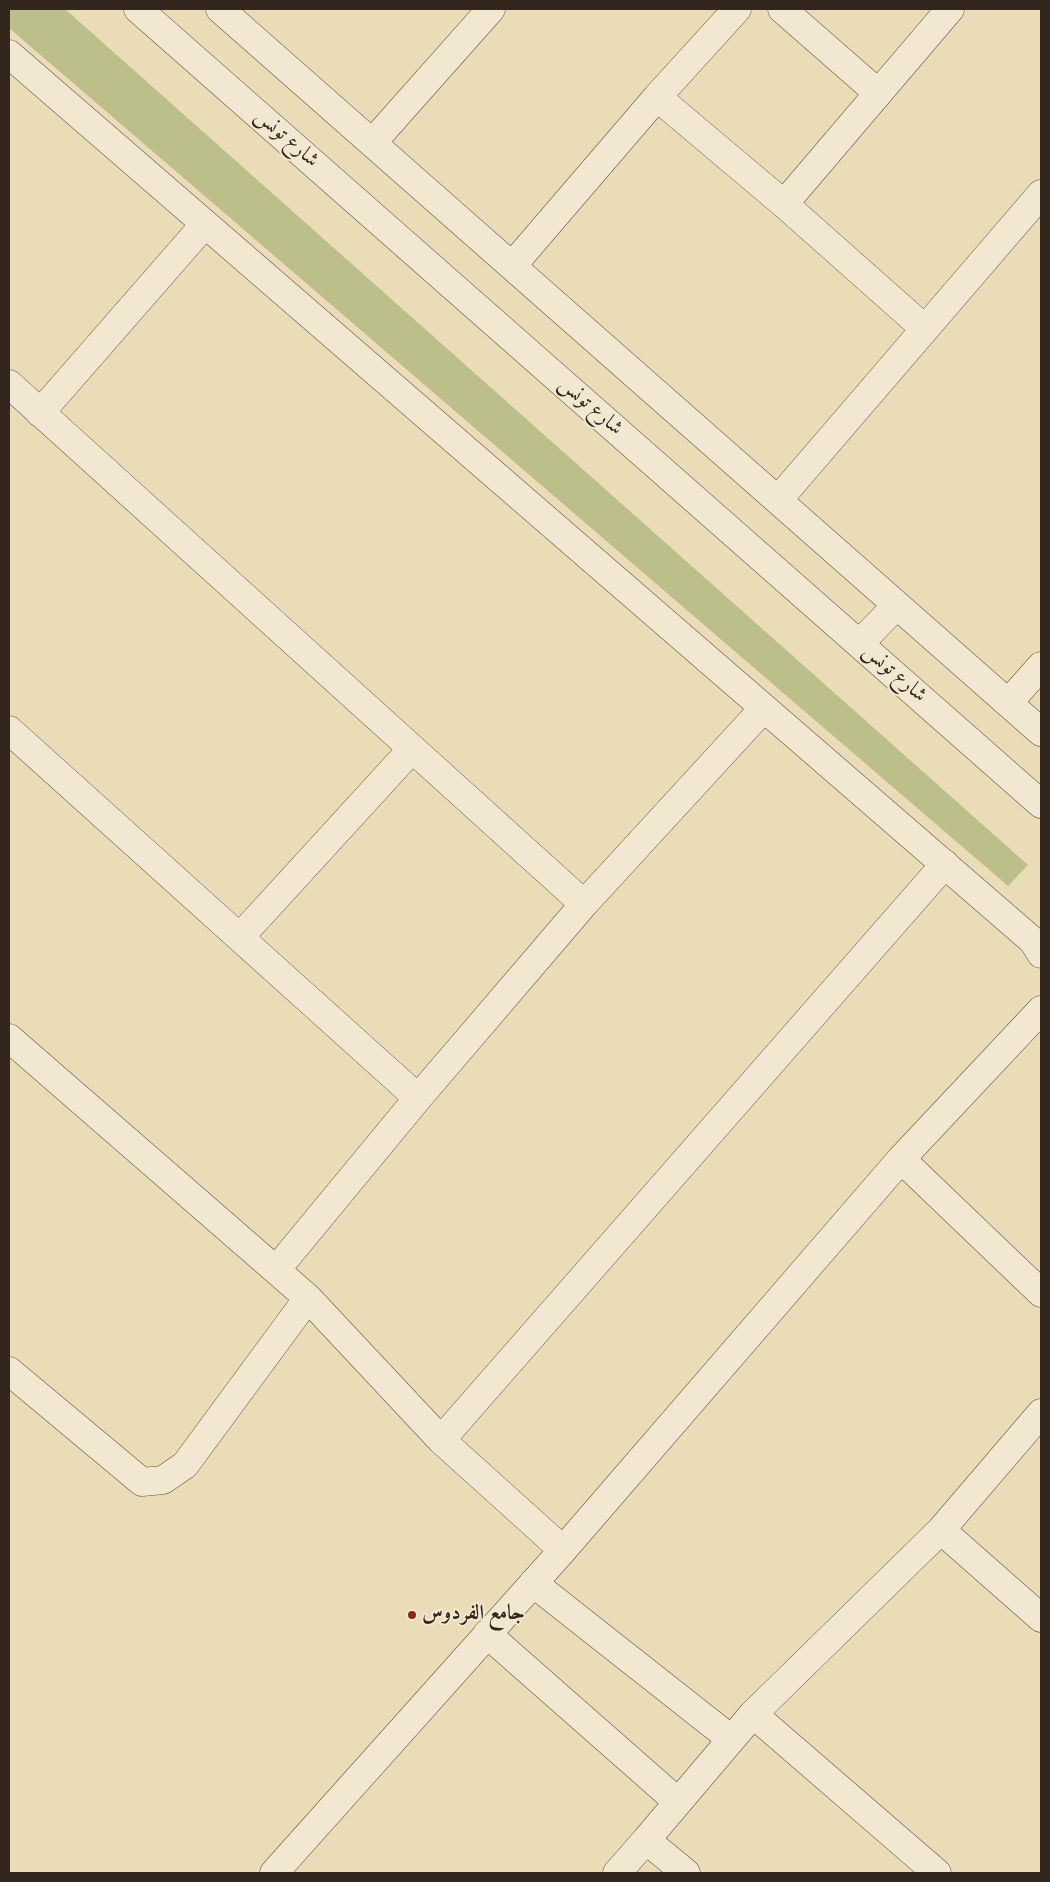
<!DOCTYPE html>
<html>
<head>
<meta charset="utf-8">
<style>
  body { margin:0 }
  #map { position:relative; width:1050px; height:1882px; overflow:hidden; background:#ebdcb8; font-family:"IM FELL DW Pica",serif }
  canvas { display:block }
  .frame { position:absolute; inset:0; border:10px solid #33261d; pointer-events:none }
</style>
</head>
<body>
<div id="map">
<canvas width="1050" height="1882"></canvas>
<div class="frame"></div>
</div>
<script>
const context = document.querySelector('canvas').getContext('2d');
context.lineJoin = 'round';
function fill(path, color) { context.fillStyle = color; context.fill(path, 'evenodd'); }
const poly = rows => new Path2D(rows.map(r => 'M' + r).join(''));
function strokePath(path, color, width, dash) { context.strokeStyle = color; context.lineWidth = width; context.lineCap = dash ? 'butt' : 'round'; context.setLineDash(dash || []); context.stroke(path); }
function drawText(font, color, halo, rows, align = 'center') {
  context.font = font + ' "IM FELL DW Pica",Amiri,serif'; context.lineWidth = 4; context.setLineDash([]); context.textBaseline = 'middle'; context.strokeStyle = halo; context.fillStyle = color; for (const [text, x, y, turn = 0] of rows) {
    context.save(); context.translate(x, y); context.rotate((+turn || 0) * Math.PI / 180); context.textAlign = isNaN(turn) ? turn : align; if (halo) context.strokeText(text, 0, 0); context.fillText(text, 0, 0); context.restore();
  }
}
fill(poly([
  [9,9,65,9,1028,865,1008,886,9,28]
]), '#bdbf8a');
const minor = poly([
  [138,9,1041,804],
  [220,9,1041,732],
  [737,9,657,97,784,204,950,9],
  [782,9,878,93],
  [9,54,1033,941,1041,954],
  [372,143,491,9],
  [784,204,925,329],
  [512,266,657,97],
  [9,384,584,904,764,708],
  [40,413,205,224],
  [778,500,1041,194],
  [859,644,897,605],
  [1008,703,1041,666],
  [9,730,418,1098],
  [240,937,412,749],
  [9,1038,308,1298,441,1440,563,1550],
  [901,1159,1041,1293],
  [276,1270,418,1098,584,904],
  [9,1371,142,1482,163,1480,185,1465,308,1298],
  [441,1440,945,864],
  [941,1530,1041,1618],
  [533,1583,731,1739],
  [487,1634,678,1802],
  [753,1714,937,1873],
  [274,1873,563,1550,901,1159,1041,1010],
  [617,1873,646,1840],
  [686,1873,646,1840,753,1714,941,1530,1041,1413]
]);
strokePath(minor, '#615444', 29);
strokePath(minor, '#f2e8d1', 28);
for (const [x, y, r, color] of [
  [412,1615,5,"#8f2418"]
]) { const dot = new Path2D(); dot.arc(x, y, r, 0, 2 * Math.PI); context.fillStyle = color; context.fill(dot); strokePath(dot, '#f2e8d1', 2); }
drawText('21px', '#33261d', '#f2e8d1', [
  ["شارع تونس",286,139,41],
  ["شارع تونس",590,407,41],
  ["شارع تونس",894,674,41]
]);
drawText('bold 21px', '#33261d', '#f2e8d1', [
  ["جامع الفردوس",422,1615]
], 'left');
</script>
</body>
</html>
